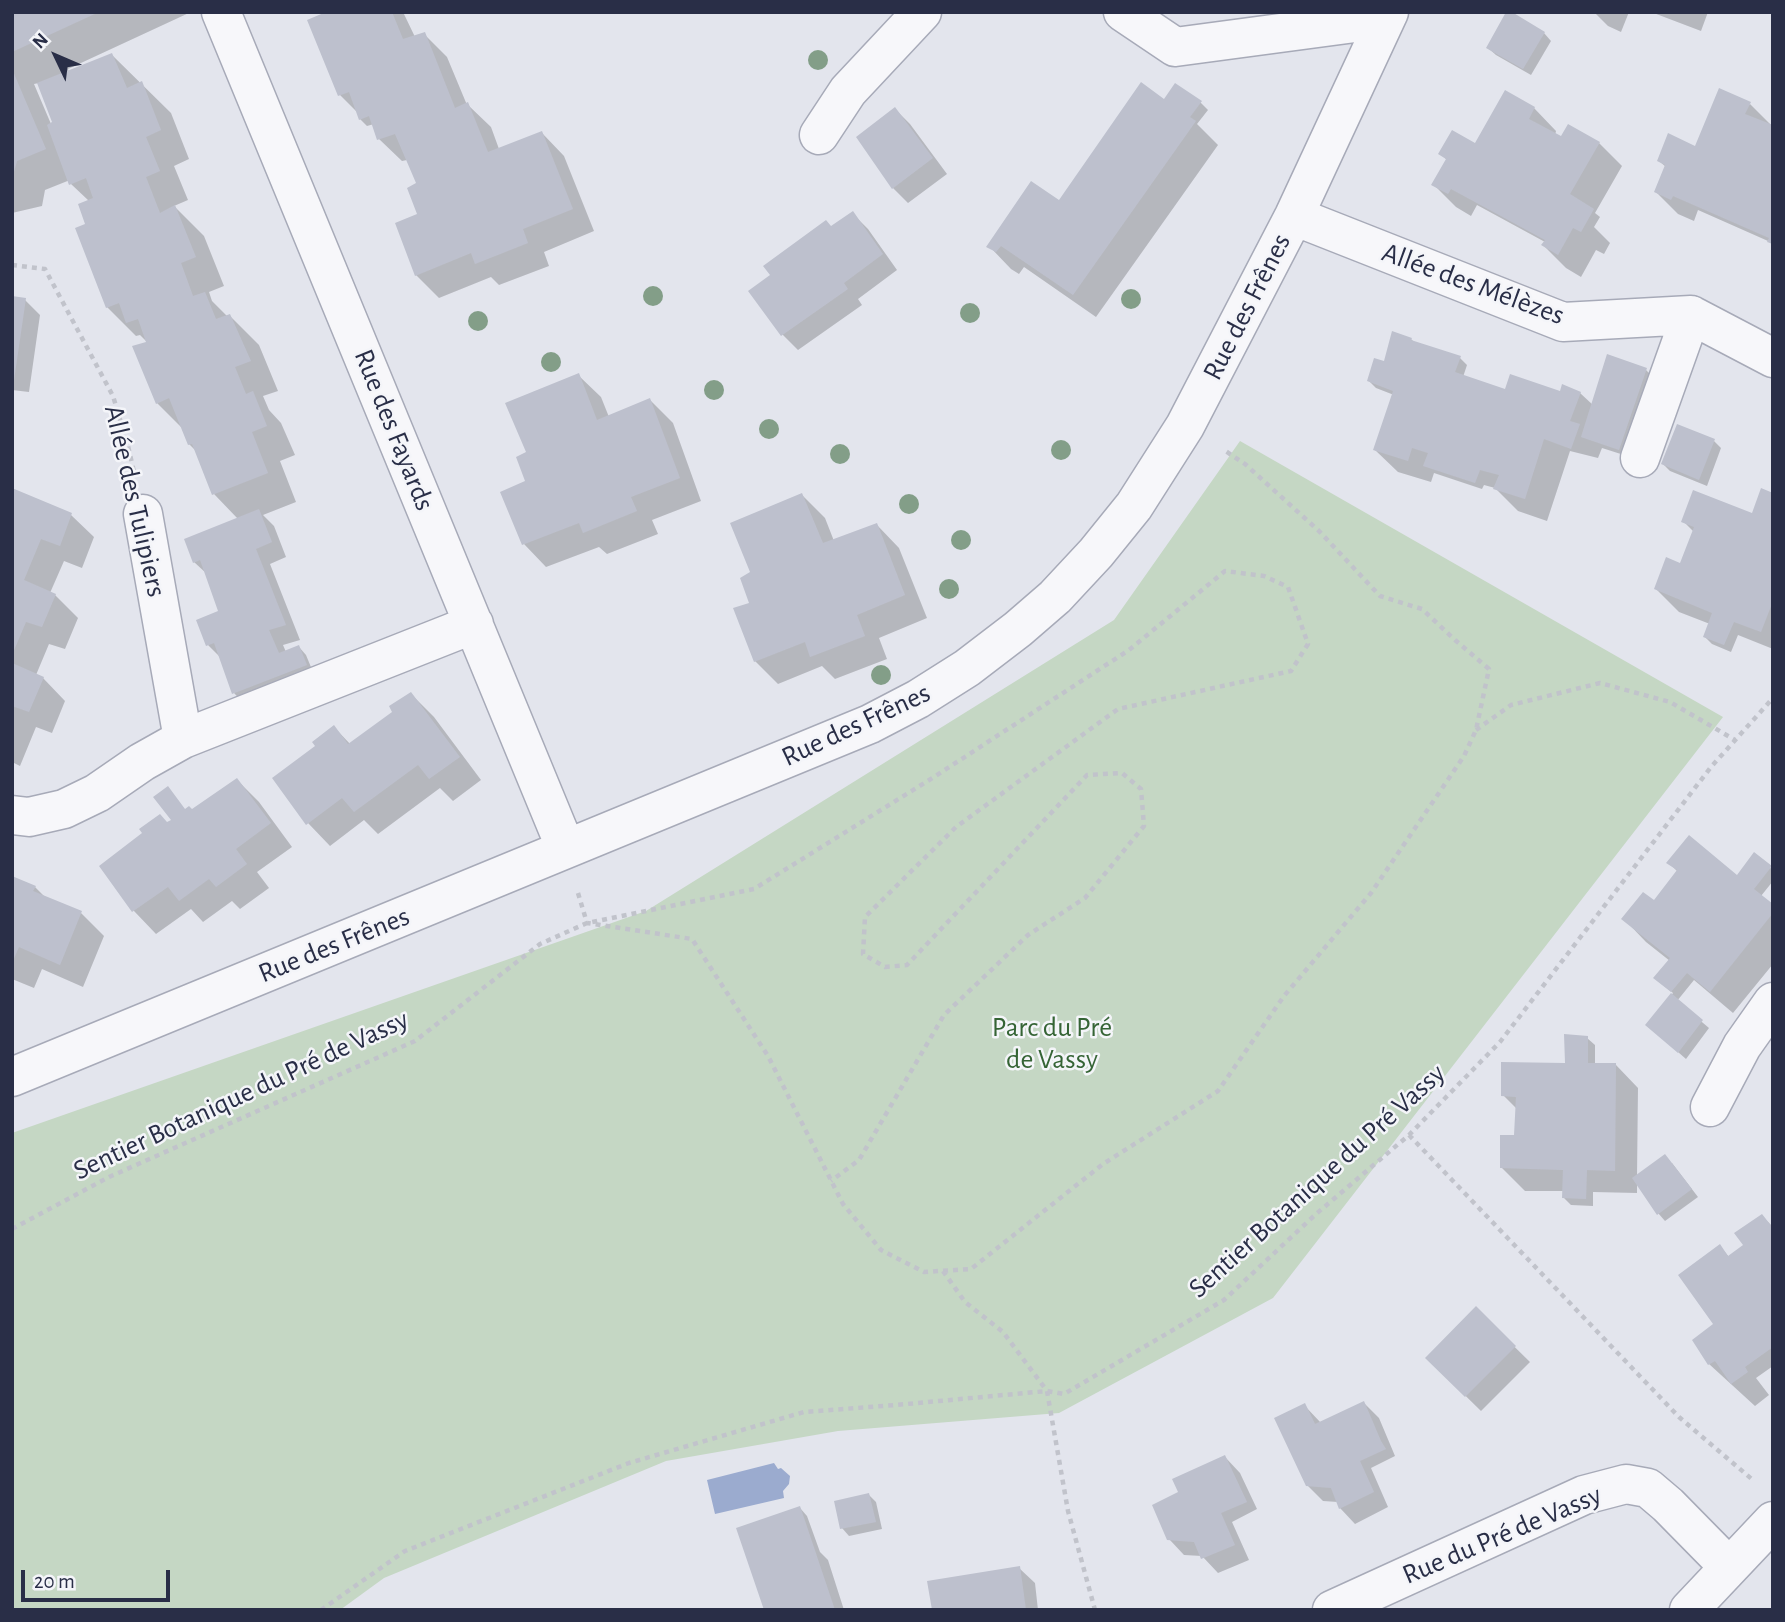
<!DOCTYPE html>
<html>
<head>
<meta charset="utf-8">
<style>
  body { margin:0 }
  #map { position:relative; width:1785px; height:1622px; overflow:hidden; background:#e3e5ed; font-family:"Alegreya Sans",sans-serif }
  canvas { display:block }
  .frame { position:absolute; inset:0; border:14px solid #292e47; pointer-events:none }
  .north { position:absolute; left:21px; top:21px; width:70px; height:70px; -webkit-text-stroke:5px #f4f5f9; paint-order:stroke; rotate:314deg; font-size:19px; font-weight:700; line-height:28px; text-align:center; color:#292e47 }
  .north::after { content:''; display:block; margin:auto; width:24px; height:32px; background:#292e47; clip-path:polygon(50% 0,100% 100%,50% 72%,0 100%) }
  .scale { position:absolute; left:21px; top:1570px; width:149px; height:32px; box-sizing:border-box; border:4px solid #292e47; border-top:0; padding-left:9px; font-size:21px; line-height:24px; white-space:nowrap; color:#292e47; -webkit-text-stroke:5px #f4f5f9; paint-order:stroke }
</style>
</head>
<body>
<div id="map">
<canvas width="1785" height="1622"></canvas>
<div class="frame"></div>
<div class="north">N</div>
<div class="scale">20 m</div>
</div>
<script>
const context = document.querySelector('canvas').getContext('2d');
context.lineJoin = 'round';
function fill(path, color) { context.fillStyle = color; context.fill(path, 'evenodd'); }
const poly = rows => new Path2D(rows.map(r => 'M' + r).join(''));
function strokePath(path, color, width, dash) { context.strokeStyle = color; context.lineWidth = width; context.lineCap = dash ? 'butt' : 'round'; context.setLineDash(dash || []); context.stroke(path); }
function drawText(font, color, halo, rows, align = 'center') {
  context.font = font + ' "Alegreya Sans",sans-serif'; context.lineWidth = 5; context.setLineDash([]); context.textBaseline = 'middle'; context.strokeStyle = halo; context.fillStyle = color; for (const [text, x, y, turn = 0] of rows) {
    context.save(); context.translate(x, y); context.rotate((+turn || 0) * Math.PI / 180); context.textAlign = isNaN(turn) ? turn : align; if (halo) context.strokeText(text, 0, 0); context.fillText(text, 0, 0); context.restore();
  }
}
fill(poly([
  [1240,441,1723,717,1273,1298,1059,1413,838,1431,666,1461,384,1578,340,1610,12,1610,12,1133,646,911,1114,620]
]), '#c5d7c4');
fill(poly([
  [774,1463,778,1469,781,1468,790,1476,789,1484,783,1491,784,1498,715,1514,707,1480]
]), '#9babcf');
fill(poly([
  [12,12,191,12,68,69,69,72,112,55,171,113,189,159,174,166,188,200,174,206,204,236,224,286,209,292,212,301,227,316,230,316,259,345,278,391,263,396,269,410,281,423,295,455,280,461,296,502,263,515,274,526,286,557,270,564,300,640,283,645,286,652,299,647,306,655,313,672,249,709,234,693,221,658,208,645,221,612,207,574,194,562,238,519,214,494,197,452,189,444,183,429,157,403,148,343,140,335,136,336,107,307,88,225,89,201,71,184,70,180,45,190,42,206,12,213],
  [39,83,54,123,51,124,34,84],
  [331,12,403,12,415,37,424,34,447,57,467,105,468,105,491,127,499,149,542,133,564,156,594,231,544,252,549,266,499,285,491,277,439,298,416,275,420,214,418,184,407,160,402,161,379,139,374,124,367,126,360,119,358,113,340,95],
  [1594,12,1629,12,1621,32,1608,26],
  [1651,12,1708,12,1701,31],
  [1544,33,1551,41,1531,75,1496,55,1488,48],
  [1164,101,1200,102,1208,110,1197,124,1218,145,1096,317,1024,267,1019,274,1011,269,989,246,1059,202],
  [1750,104,1773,127,1773,245,1768,241,1698,210,1694,221,1678,214,1656,192,1666,167,1659,161,1696,148],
  [1534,108,1556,131,1555,135,1561,138,1599,143,1622,166,1595,213,1600,217,1594,227,1610,243,1604,254,1596,250,1581,277,1566,268,1543,245,1545,242,1477,205,1471,216,1456,207,1433,184,1447,160,1440,153,1474,144],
  [895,109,910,124,947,174,908,203,893,188],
  [853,214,868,229,897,270,858,299,862,305,798,350,783,335,751,291],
  [12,298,25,300,40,315,29,392,12,390],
  [1411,339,1415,343,1460,358,1467,365,1463,377,1506,391,1580,393,1593,405,1646,370,1653,377,1627,456,1602,448,1598,458,1570,451,1547,521,1518,511,1495,488,1484,485,1482,489,1434,473,1431,482,1398,472,1375,450,1394,395,1376,388,1369,381],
  [578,375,601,397,609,417,650,400,673,423,701,501,652,520,658,534,607,554,599,547,546,567,524,544,529,482,528,453],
  [1714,441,1721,448,1707,486,1670,471,1663,464],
  [12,490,71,515,94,537,82,568,64,561,50,593,55,595,78,618,65,649,49,644,36,675,43,678,65,701,52,733,36,727,20,766,12,762],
  [802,495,825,518,834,541,877,525,899,548,927,618,879,638,887,659,835,679,822,666,778,684,755,661,750,575],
  [1773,495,1773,649,1738,635,1731,652,1712,644,1705,637,1710,624,1679,612,1656,589,1681,566,1694,532,1683,521,1753,515],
  [411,694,434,717,481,780,453,801,440,788,378,834,364,820,330,846,308,823,317,746,334,727,351,745,395,712],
  [237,780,259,802,292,847,257,872,269,888,240,909,232,901,203,922,191,909,156,934,134,911,101,866,168,824,186,810,192,811],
  [1754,855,1773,870,1773,881,1761,896,1773,906,1773,964,1733,1013,1694,980,1677,1001,1709,1028,1686,1059,1647,1025,1673,993,1663,985,1670,961,1646,942,1624,919,1655,903,1678,872,1669,863,1737,877],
  [12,878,35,887,46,898,81,913,104,936,83,987,42,969,34,988,12,979],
  [1587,1038,1595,1045,1595,1065,1616,1065,1638,1088,1637,1177,1672,1163,1698,1197,1665,1221,1658,1213,1637,1183,1637,1193,1593,1192,1593,1206,1571,1205,1564,1198,1564,1191,1525,1191,1502,1168,1515,1137,1517,1109,1503,1095,1567,1065],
  [1762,1216,1773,1227,1773,1366,1756,1378,1769,1395,1755,1406,1709,1364,1718,1332,1720,1246,1729,1257,1746,1246],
  [1476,1309,1530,1362,1481,1411,1427,1358],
  [1364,1403,1379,1418,1395,1456,1371,1468,1388,1507,1355,1524,1340,1508,1338,1502,1323,1501,1307,1485,1304,1405,1321,1423],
  [1225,1457,1240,1473,1257,1509,1232,1522,1249,1560,1218,1573,1202,1556,1184,1555,1169,1539,1180,1493],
  [869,1495,876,1502,882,1529,849,1536,842,1528],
  [800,1508,807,1516,820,1552,828,1560,844,1610,766,1610],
  [1019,1568,1035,1583,1038,1610,934,1610]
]), '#0003');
fill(poly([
  [12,12,99,12,12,52],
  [326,12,392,12,403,39,425,32,455,108,468,102,488,152,542,131,573,209,523,229,528,243,475,264,471,253,415,276,395,223,417,214,407,188,416,183,395,134,377,140,369,116,359,120,349,92,338,96,307,20],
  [1506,12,1512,12,1545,32,1523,69,1486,48],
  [112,53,127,88,142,81,161,130,146,137,160,171,146,177,160,213,175,205,196,257,181,263,193,296,205,292,216,319,230,314,251,361,235,367,246,394,253,391,267,426,252,432,268,473,212,495,192,444,188,445,169,398,156,404,132,346,146,342,138,319,126,323,119,303,106,308,75,228,85,224,78,204,93,198,86,178,69,185,47,125,52,122,37,83],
  [12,69,46,149,17,161,13,175],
  [1141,82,1164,99,1175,83,1202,101,1190,117,1196,121,1073,295,1001,246,996,252,986,247,1031,181,1059,200],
  [1719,88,1751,102,1745,114,1773,125,1773,244,1767,242,1769,238,1673,196,1671,200,1654,192,1665,165,1657,161,1668,133,1695,146],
  [1505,90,1535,107,1529,119,1561,136,1568,124,1600,142,1570,194,1594,209,1581,232,1573,228,1558,255,1541,245,1545,240,1451,189,1448,194,1431,185,1446,159,1438,154,1452,130,1475,143],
  [895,107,933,158,892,189,856,137],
  [853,211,883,254,844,283,848,289,781,336,748,291,770,275,763,266,826,220,831,226],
  [12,296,26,298,14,380,12,380],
  [1392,331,1412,338,1411,340,1461,356,1455,372,1505,389,1510,374,1560,391,1562,384,1581,392,1570,421,1580,424,1571,449,1544,439,1525,499,1493,489,1499,475,1480,470,1475,483,1423,466,1428,453,1412,448,1408,461,1373,450,1393,391,1367,381,1374,358,1384,361],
  [1607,354,1647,368,1619,450,1581,437],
  [579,373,597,420,650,398,680,478,631,497,637,511,583,533,579,523,522,545,500,492,525,481,516,457,526,452,505,403],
  [1677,424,1715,439,1699,480,1661,464],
  [12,488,72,513,60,546,41,539,24,580,56,594,42,627,26,622,12,655],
  [1761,488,1773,493,1773,601,1761,632,1734,622,1724,645,1703,637,1712,613,1654,589,1666,557,1680,563,1694,527,1681,522,1693,490,1752,513],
  [802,493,823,543,877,523,905,595,857,615,865,636,810,657,805,642,754,662,733,608,749,603,740,578,750,572,730,523],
  [259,509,272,542,256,549,286,625,269,630,279,653,299,645,307,665,232,694,214,643,206,646,196,620,218,611,200,560,193,563,184,539],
  [12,663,44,677,29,712,12,706],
  [411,692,460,757,429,779,418,765,354,812,342,798,306,825,272,778,315,746,312,742,334,725,348,744,392,712,389,706],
  [237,778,271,823,236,849,247,864,216,887,209,879,179,901,168,887,132,912,99,866,142,833,139,829,160,814,167,822,171,820,153,797,168,786,185,809,189,806,192,809],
  [1689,835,1737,875,1754,852,1772,866,1754,889,1773,904,1773,913,1710,992,1687,973,1671,992,1653,978,1670,958,1621,919,1643,892,1654,900,1677,870,1666,863],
  [12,876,36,886,33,891,82,911,60,965,19,947,12,963],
  [1671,993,1703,1020,1678,1053,1645,1025],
  [1564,1034,1588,1036,1588,1063,1616,1063,1615,1171,1587,1170,1586,1199,1562,1198,1563,1170,1500,1168,1500,1135,1514,1135,1516,1097,1501,1096,1501,1062,1565,1063],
  [1665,1154,1692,1189,1657,1215,1632,1178],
  [1762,1214,1773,1228,1773,1347,1745,1367,1748,1372,1731,1384,1715,1361,1708,1365,1692,1340,1713,1324,1678,1275,1720,1244,1728,1256,1743,1245,1734,1233],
  [1476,1306,1516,1346,1465,1397,1425,1358],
  [1364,1401,1381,1441,1386,1449,1360,1461,1374,1492,1339,1509,1331,1488,1306,1486,1274,1418,1305,1403,1315,1424],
  [1225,1455,1247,1502,1221,1513,1235,1545,1201,1559,1194,1542,1167,1540,1152,1505,1178,1492,1172,1479],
  [869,1493,876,1522,840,1529,834,1501],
  [800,1506,835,1610,764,1610,736,1528],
  [1020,1566,1026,1610,932,1610,927,1581]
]), '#bdc0cd');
const minor = poly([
  [221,12,566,849],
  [1123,12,1175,47,1385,19],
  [819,135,848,91,922,12],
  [1294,216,1563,322,1691,315,1773,358],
  [1640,458,1691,315],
  [143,514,183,739],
  [12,815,29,817,64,809,97,793,142,762,183,739,474,624],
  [12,1077,870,724,918,699,967,668,1018,629,1055,597,1096,553,1134,506,1185,426,1294,216,1389,12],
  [1710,1107,1742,1046,1773,1002],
  [1332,1610,1584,1495,1626,1484,1648,1488,1668,1505,1729,1567],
  [1689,1610,1773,1521]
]);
strokePath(minor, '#a7aab8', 41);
strokePath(poly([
  [12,265,45,269,113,396,128,446,134,472],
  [1476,730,1511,705,1600,683,1670,702,1735,740],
  [578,893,587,923,692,939,768,1056,843,1204,881,1250,924,1272,971,1269,1103,1164,1218,1091,1284,996,1371,893,1464,756,1476,730,1489,669,1455,640,1422,609,1380,596,1319,531,1245,464,1224,450],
  [1409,1135,1679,1417,1754,1481],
  [12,1229,109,1177,415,1041,540,944,587,923,754,889,934,777,1129,650,1225,571,1264,576,1288,587,1308,644,1291,671,1118,709,956,827,865,917,863,954,885,967,907,965,1087,775,1122,773,1141,789,1144,826,1085,898,1028,935,944,1015,859,1160,831,1181],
  [943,1271,965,1302,1003,1332,1047,1391,1068,1511,1095,1610],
  [321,1610,405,1551,629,1463,804,1412,896,1405,1047,1391,1064,1394,1224,1300,1316,1214,1409,1135,1500,1042,1711,767,1773,698]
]), '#c1c3cb', 4.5, [5, 5]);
strokePath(minor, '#f7f7fa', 38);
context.fillStyle = '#839e88';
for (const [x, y] of [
  [818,60],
  [653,296],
  [1131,299],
  [970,313],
  [478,321],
  [551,362],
  [714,390],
  [769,429],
  [1061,450],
  [840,454],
  [909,504],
  [961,540],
  [949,589],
  [881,675]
]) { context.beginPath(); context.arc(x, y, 10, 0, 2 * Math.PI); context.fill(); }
drawText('28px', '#292e47', '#f4f5f9', [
  ["Allée des Mélèzes",1473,284,20],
  ["Rue des Frênes",1247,307,-63],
  ["Rue des Fayards",394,430,68],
  ["Allée des Tulipiers",135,501,77],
  ["Rue des Frênes",856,725,-25],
  ["Rue des Frênes",334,945,-22],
  ["Sentier Botanique du Pré de Vassy",241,1095,-25],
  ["Sentier Botanique du Pré Vassy",1317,1181,-42],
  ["Rue du Pré de Vassy",1502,1535,-23]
]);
drawText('28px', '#356435', '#f4f5f9', [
  ["Parc du Pré",1052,1028],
  ["de Vassy",1052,1060]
]);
</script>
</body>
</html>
